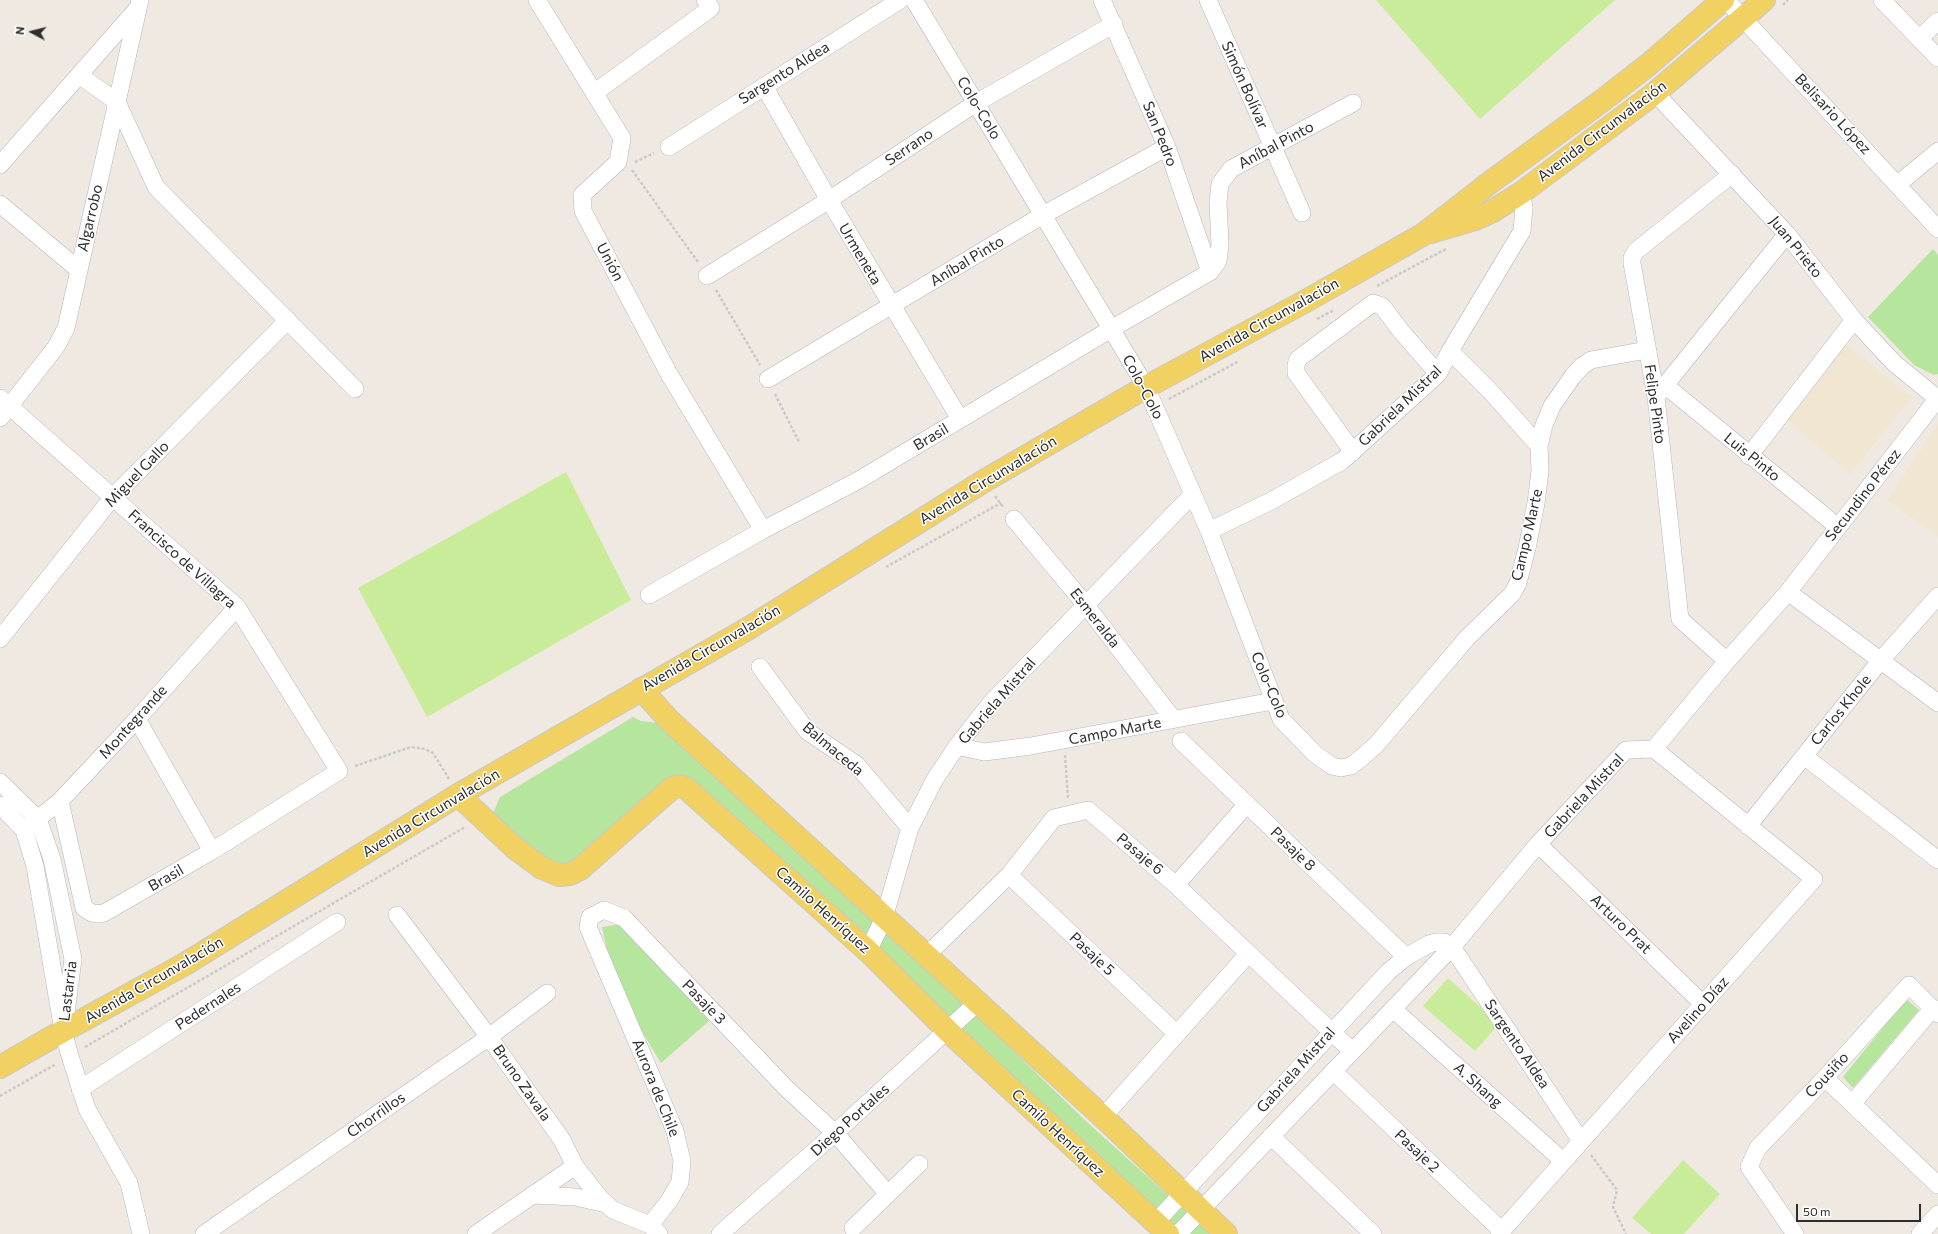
<!DOCTYPE html>
<html>
<head>
<meta charset="utf-8">
<style>
  body { margin:0 }
  #map { position:relative; width:1938px; height:1234px; overflow:hidden; background:#efe9e1; font-family:Commissioner,sans-serif }
  canvas { display:block }
  .north { position:absolute; left:12px; top:12px; width:40px; height:40px; -webkit-text-stroke:3px #fff; paint-order:stroke; rotate:277deg; font-size:11px; font-weight:700; line-height:16px; text-align:center; color:#2e2e2e }
  .north::after { content:''; display:block; margin:auto; width:14px; height:18px; background:#2e2e2e; clip-path:polygon(50% 0,100% 100%,50% 72%,0 100%) }
  .scale { position:absolute; left:1796px; top:1204px; width:125px; height:18px; box-sizing:border-box; border:2px solid #2e2e2e; border-top:0; padding-left:5px; font-size:12px; line-height:14px; white-space:nowrap; color:#2e2e2e; -webkit-text-stroke:3px #fff; paint-order:stroke }
</style>
</head>
<body>
<div id="map">
<canvas width="1938" height="1234"></canvas>
<div class="north">N</div>
<div class="scale">50 m</div>
</div>
<script>
const context = document.querySelector('canvas').getContext('2d');
context.lineJoin = 'round';
function fill(path, color) { context.fillStyle = color; context.fill(path, 'evenodd'); }
const poly = rows => new Path2D(rows.map(r => 'M' + r).join(''));
function strokePath(path, color, width, dash) { context.strokeStyle = color; context.lineWidth = width; context.lineCap = dash ? 'butt' : 'round'; context.setLineDash(dash || []); context.stroke(path); }
function drawText(font, color, halo, rows, align = 'center') {
  context.font = font + ' Commissioner,sans-serif'; context.lineWidth = 3; context.setLineDash([]); context.textBaseline = 'middle'; context.strokeStyle = halo; context.fillStyle = color; for (const [text, x, y, turn = 0] of rows) {
    context.save(); context.translate(x, y); context.rotate((+turn || 0) * Math.PI / 180); context.textAlign = isNaN(turn) ? turn : align; if (halo) context.strokeText(text, 0, 0); context.fillText(text, 0, 0); context.restore();
  }
}
fill(poly([
  [1844,343,1912,397,1850,474,1786,419],
  [1938,424,1938,537,1888,500]
]), '#f0e6d1');
fill(poly([
  [1933,249,1938,255,1938,374,1934,375,1914,365,1868,317],
  [633,717,641,721,668,724,877,918,867,944,687,783,559,871,491,818,500,797],
  [628,923,709,1021,661,1063,641,1030,609,959,602,927],
  [888,930,1088,1123,1211,1234,1180,1234,876,951],
  [1906,999,1919,1010,1853,1088,1843,1077]
]), '#b6e59e');
fill(poly([
  [1376,0,1615,0,1480,119],
  [566,472,631,600,427,717,358,588],
  [1448,978,1499,1024,1475,1051,1423,1006],
  [1683,1160,1720,1194,1684,1234,1651,1234,1632,1218]
]), '#c9ec9a');
const minor = poly([
  [537,0,622,138,618,162,582,195,583,211,669,374,763,530],
  [914,0,1146,387,1209,531,1281,719,1315,754,1332,766,1341,768,1351,766,1360,759,1376,745,1467,638,1512,594,1518,583,1527,548,1536,503,1540,471,1539,446,1544,425,1552,406,1573,376,1582,366,1591,360,1647,350],
  [1102,0,1167,147,1210,272],
  [1208,0,1302,213],
  [1726,0,1938,229],
  [1882,0,1938,58],
  [1920,38,1938,21],
  [79,75,117,102,156,187,355,389],
  [764,86,829,200,960,419],
  [594,93,711,8,705,0],
  [1655,93,1787,234,1854,320,1894,363,1938,399],
  [669,147,900,0],
  [0,165,137,9],
  [1898,184,1938,151],
  [0,204,79,270],
  [707,276,829,200,976,103,1114,24],
  [1450,351,1492,393,1539,446],
  [768,379,1043,215,1167,147],
  [1666,386,1838,527],
  [1658,394,1787,234],
  [0,398,237,607,339,771,212,851,104,913,98,914,92,913,84,908,60,801],
  [0,418,56,347,66,328,140,0],
  [1353,452,1296,373,1296,365,1298,359,1373,303,1382,306,1401,331,1438,374],
  [1749,456,1854,320],
  [1014,519,1085,604,1173,719],
  [1209,531,1271,501,1342,461,1438,374,1450,351,1522,231,1524,207,1521,193],
  [1788,592,1938,703],
  [649,595,763,530,859,480,1111,329,1210,272,1218,261,1220,245,1218,202,1220,184,1231,169,1353,103],
  [0,639,113,497,288,320],
  [1727,661,1680,619,1656,397,1632,263,1632,258,1636,251,1732,174],
  [760,667,807,731,857,765,910,828],
  [137,719,212,851],
  [1181,741,1406,957],
  [957,746,984,752,1031,746,1273,701],
  [1804,756,1938,860],
  [0,782,38,819,52,859,73,959,66,1013],
  [0,805,24,830,35,866,63,1031,70,1056,87,1109,129,1183,141,1234],
  [1748,826,1881,660,1938,596],
  [24,830,60,801,137,719,237,607],
  [1538,844,1703,1004],
  [1009,875,1176,1033],
  [1176,885,1247,804],
  [397,915,489,1037,562,1140,575,1166,600,1198,613,1210,650,1225,659,1234],
  [868,951,884,918,910,828,935,779,957,746,990,704,1193,494],
  [927,955,1009,875,1054,818,1088,810,1176,885,1352,1051],
  [1393,1009,1563,1161],
  [1333,1071,1502,1231],
  [1825,1078,1938,1185],
  [80,1089,337,922],
  [1852,1104,1933,1008],
  [1103,1117,1248,954],
  [1271,1136,1373,1234],
  [533,1195,576,1197,606,1204],
  [1155,1223,1388,972,1406,957,1429,944,1436,942,1444,942,1452,947,1581,1141],
  [650,1225,669,1201,680,1182,682,1161,675,1131,588,927,590,917,604,910,624,918,787,1089,835,1133,888,1194],
  [853,1228,919,1164],
  [204,1234,489,1037,547,993],
  [476,1234,575,1166],
  [720,1234,835,1133,977,1003],
  [1178,1234,1452,947,1538,844,1626,750,1654,749,1727,661,1788,592,1938,398],
  [1499,1234,1814,879,1654,749],
  [1795,1234,1749,1167,1758,1148,1825,1078,1909,985,1938,1014],
  [1920,1234,1938,1214]
]);
const major = poly([
  [1431,232,1475,219,1491,212,1521,193,1655,93,1764,0],
  [641,689,669,720,1103,1117,1226,1234],
  [458,795,515,848,542,868,559,875,570,874,580,869,672,788,679,786,686,788,868,951,948,1031,1168,1234],
  [0,1067,63,1031,185,964,458,795,749,628,984,481,1146,387,1304,302,1424,234,1488,184,1603,100,1648,65,1723,0]
]);
strokePath(minor, '#b4b7c1', 18);
strokePath(major, '#c9c9c9', 24);
strokePath(poly([
  [1783,5,1788,0],
  [635,162,654,153],
  [632,170,698,262],
  [1377,286,1446,249],
  [716,290,760,365],
  [1317,319,1334,310],
  [775,394,799,442],
  [1169,399,1239,361],
  [995,496,1004,508],
  [886,567,1001,503],
  [1065,755,1068,798],
  [355,766,411,747,425,749,433,753,449,779],
  [85,1047,465,827],
  [0,1096,56,1064],
  [1591,1155,1617,1190,1613,1207,1626,1234]
]), '#c9c9c9', 2.5, [3, 2]);
strokePath(minor, '#fff', 17);
strokePath(major, '#f2d163', 22);
drawText('15px', '#2e2e2e', '#fff', [
  ["Sargento Aldea",784,73,-32],
  ["Simón Bolívar",1245,85,66],
  ["Colo-Colo",979,108,59],
  ["Belisario López",1833,114,47],
  ["Avenida Circunvalación",1602,131,-37],
  ["San Pedro",1160,134,68],
  ["Aníbal Pinto",1276,145,-28],
  ["Serrano",909,147,-34],
  ["Algarrobo",90,218,-77],
  ["Juan Prieto",1796,247,51],
  ["Urmeneta",860,254,59],
  ["Aníbal Pinto",967,261,-31],
  ["Unión",610,262,62],
  ["Avenida Circunvalación",1269,320,-29],
  ["Colo-Colo",1143,387,62],
  ["Felipe Pinto",1655,404,82],
  ["Gabriela Mistral",1400,406,-44],
  ["Brasil",931,437,-31],
  ["Luis Pinto",1752,457,39],
  ["Miguel Gallo",137,474,-46],
  ["Avenida Circunvalación",988,480,-31],
  ["Secundino Pérez",1863,495,-52],
  ["Campo Marte",1527,535,-77],
  ["Francisco de Villagra",182,559,42],
  ["Esmeralda",1095,618,52],
  ["Avenida Circunvalación",711,648,-30],
  ["Colo-Colo",1269,685,67],
  ["Gabriela Mistral",997,701,-49],
  ["Carlos Khole",1841,710,-51],
  ["Montegrande",133,722,-48],
  ["Campo Marte",1115,731,-11],
  ["Balmaceda",833,749,40],
  ["Gabriela Mistral",1584,796,-47],
  ["Avenida Circunvalación",431,813,-31],
  ["Pasaje 8",1293,849,44],
  ["Pasaje 6",1140,854,40],
  ["Brasil",166,878,-30],
  ["Camilo Henríquez",823,910,42],
  ["Arturo Prat",1621,924,44],
  ["Pasaje 5",1092,954,43],
  ["Avenida Circunvalación",154,980,-30],
  ["Lastarria",68,991,-83],
  ["Pasaje 3",704,1002,46],
  ["Pedernales",208,1006,-33],
  ["Avelino Díaz",1698,1010,-48],
  ["Sargento Aldea",1517,1044,56],
  ["Gabriela Mistral",1296,1070,-48],
  ["Cousiño",1827,1075,-47],
  ["Bruno Zavala",522,1083,55],
  ["A. Shang",1478,1085,42],
  ["Aurora de Chile",656,1088,68],
  ["Chorrillos",376,1115,-35],
  ["Diego Portales",850,1120,-42],
  ["Camilo Henríquez",1058,1133,43],
  ["Pasaje 2",1417,1151,43]
]);
</script>
</body>
</html>
